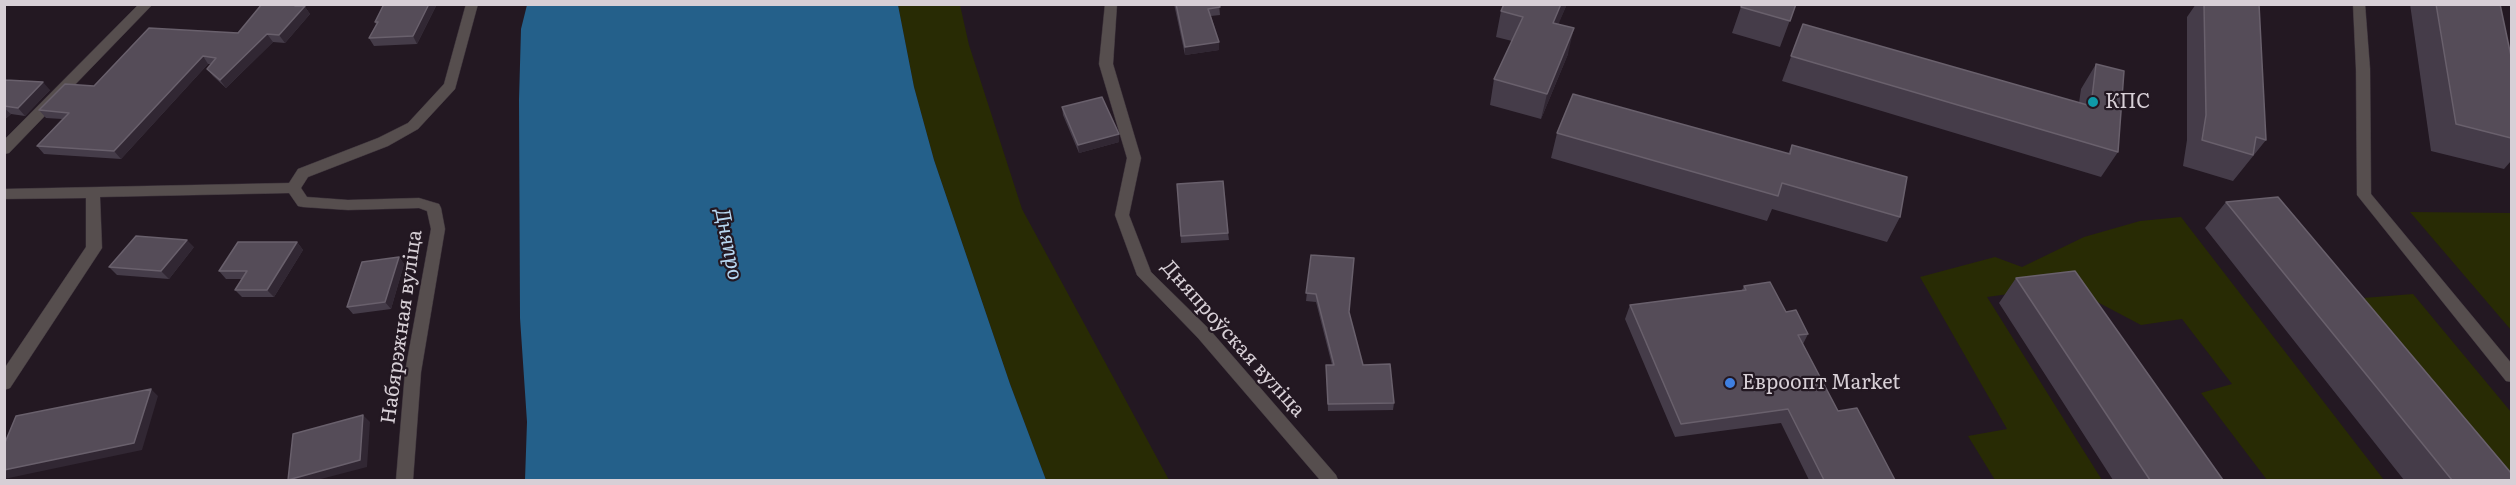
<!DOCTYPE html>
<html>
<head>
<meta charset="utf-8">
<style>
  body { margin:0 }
  #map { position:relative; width:2516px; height:485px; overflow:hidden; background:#231822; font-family:Literata,serif }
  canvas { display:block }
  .frame { position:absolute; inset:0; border:6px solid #d7cfd6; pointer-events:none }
</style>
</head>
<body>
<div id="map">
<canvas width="2516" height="485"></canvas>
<div class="frame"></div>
</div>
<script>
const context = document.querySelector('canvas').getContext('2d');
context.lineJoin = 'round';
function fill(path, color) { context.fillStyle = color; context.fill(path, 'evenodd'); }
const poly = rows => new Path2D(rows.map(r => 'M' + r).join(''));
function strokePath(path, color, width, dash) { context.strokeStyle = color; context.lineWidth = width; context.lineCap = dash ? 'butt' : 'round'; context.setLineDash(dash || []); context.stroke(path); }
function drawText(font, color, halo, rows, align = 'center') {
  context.font = font + ' Literata,serif'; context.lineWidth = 4.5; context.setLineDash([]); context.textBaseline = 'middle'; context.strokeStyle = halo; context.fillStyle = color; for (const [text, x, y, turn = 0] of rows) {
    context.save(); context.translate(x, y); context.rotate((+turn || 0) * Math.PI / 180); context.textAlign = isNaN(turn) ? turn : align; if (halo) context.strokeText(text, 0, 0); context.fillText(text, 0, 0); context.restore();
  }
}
fill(poly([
  [898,5,960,5,969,45,1022,209,1169,480,1046,480,1010,384,934,160,914,87],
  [2410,212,2511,213,2511,330],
  [2181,217,2384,480,2267,480,2201,393,2232,384,2182,319,2141,325,2067,286,1987,297,2102,480,1995,480,1968,436,2007,429,1920,277,1995,257,2022,267,2084,237,2140,221],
  [2413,294,2511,412,2511,480,2351,299]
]), '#282b04');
fill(poly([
  [527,5,898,5,914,87,934,160,1010,384,1046,480,525,480,527,422,520,318,519,100,521,29]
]), '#24608a');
const street = poly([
  [139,4,153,4,9,153,4,154,4,140,139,4],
  [466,4,478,4,455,89,418,129,388,146,308,177,301,188,307,197,348,200,419,198,439,204,441,208,445,229,421,372,413,480,396,480,405,372,431,229,427,211,419,208,348,210,303,207,298,206,289,193,100,197,102,248,10,388,4,390,4,369,86,247,86,198,4,199,4,189,289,183,298,169,378,138,408,123,444,84,466,4],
  [1105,4,1117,4,1113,64,1141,158,1129,215,1151,272,1210,330,1336,475,1338,480,1320,480,1198,338,1137,275,1115,215,1127,158,1099,64,1105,4],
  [2353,4,2365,4,2370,69,2371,194,2512,364,2512,382,2506,381,2357,195,2356,69,2353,4]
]);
strokePath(street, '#3c323b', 1);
fill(street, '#564e4e');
fill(poly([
  [384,4,437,4,417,44,374,46,369,38,376,24,375,22],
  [1174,4,1219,4,1220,15,1211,16,1219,42,1219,50,1185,55],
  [1504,4,1567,4,1558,24,1568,54,1541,119,1490,105,1494,79,1512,41,1496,37,1501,11],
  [1742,4,1796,4,1780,47,1732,33],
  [2196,4,2259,4,2266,140,2233,181,2183,166,2187,140,2187,17],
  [2410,4,2500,4,2511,56,2511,161,2504,169,2431,151],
  [305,7,310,14,285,43,273,42,226,88,213,76,207,69,211,64,208,64,121,159,44,154,37,146,62,119,46,118,39,110,94,86],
  [1803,24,2079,103,2081,89,2096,64,2118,152,2101,177,1782,81],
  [4,81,50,90,25,116,11,114,4,120],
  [1062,107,1119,142,1079,153,1063,115],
  [1557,133,1788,154,1792,145,1900,217,1887,242,1772,209,1767,221,1551,158],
  [1177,184,1228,233,1229,240,1181,243],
  [2226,202,2511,480,2404,480,2205,228],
  [297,242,303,250,274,297,242,297,235,290,242,279,226,279,219,271],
  [194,247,169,279,117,275,109,267],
  [1311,255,1349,312,1363,365,1394,403,1393,410,1328,411,1326,365,1332,365,1316,302,1306,301],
  [399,257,404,264,391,309,353,314,347,307],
  [2016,278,2223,480,2113,480,1999,303],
  [1744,286,1786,312,1808,334,1803,344,1838,411,1895,480,1809,480,1781,423,1675,437,1625,319,1630,305,1742,290]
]), '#453c49');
fill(poly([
  [296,4,307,4,305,7,310,14,285,43,279,35],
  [429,4,437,4,417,44,413,36],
  [1561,4,1567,4,1548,49,1553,23],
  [1574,28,1568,54,1541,119,1547,94],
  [267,34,273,42,226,88,220,80],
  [1219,42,1219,50,1185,55,1185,47],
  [203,56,208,64,121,159,114,151],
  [43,82,50,90,25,116,18,108],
  [4,108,11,114,4,120],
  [1119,134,1119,142,1079,153,1078,145],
  [187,240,194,247,169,279,161,271],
  [297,242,303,250,274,297,267,290],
  [399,257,404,264,391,309,385,302],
  [151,389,158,396,142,450,4,479,4,470],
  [363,415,370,422,367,467,317,480,288,480]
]), '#312733');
const building = poly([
  [262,4,296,4,295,6,305,6,279,35,267,34,220,80,207,69,216,58,203,56,114,151,37,146,69,113,39,110,65,84,94,86,149,28,238,33,262,4],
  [384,4,429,4,413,36,369,38,378,22,375,22,384,4],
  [1176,4,1219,4,1220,7,1208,9,1219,42,1185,47,1176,4],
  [1504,4,1561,4,1553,23,1574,28,1547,94,1494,79,1523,17,1501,11,1504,4],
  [1742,4,1796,4,1790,21,1741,7,1742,4],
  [2204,4,2259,4,2266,140,2256,137,2253,155,2202,140,2206,115,2204,4],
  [2436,4,2500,4,2511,56,2511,138,2456,124,2436,4],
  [1803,24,2091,106,2096,64,2124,71,2118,152,1791,56,1803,24],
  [6,80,43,82,18,108,4,106,4,81,6,80],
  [1573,94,1790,154,1792,145,1907,177,1900,217,1782,183,1778,196,1557,133,1573,94],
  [1102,97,1119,134,1078,145,1062,107,1102,97],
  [1223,181,1228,233,1181,236,1177,184,1223,181],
  [2278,197,2511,473,2511,480,2452,480,2226,202,2278,197],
  [136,236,187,240,161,271,109,267,136,236],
  [238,242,297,242,267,290,235,290,247,271,219,271,238,242],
  [1311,255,1354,258,1349,312,1363,365,1390,364,1394,403,1328,404,1326,365,1334,365,1316,294,1306,293,1311,255],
  [399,257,385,302,347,307,362,262,399,257],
  [2075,271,2223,480,2150,480,2016,278,2075,271],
  [1770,282,1786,312,1796,310,1808,334,1798,335,1838,411,1857,408,1895,480,1824,480,1788,409,1681,424,1630,305,1746,290,1744,286,1770,282],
  [151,389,134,443,4,470,4,445,16,416,151,389],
  [363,415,360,460,288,480,293,434,363,415]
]);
fill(building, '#554c58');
strokePath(building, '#69606c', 1.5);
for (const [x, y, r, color] of [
  [2093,102,6,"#0f9aa8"],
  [1730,383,6,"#3f7fe0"]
]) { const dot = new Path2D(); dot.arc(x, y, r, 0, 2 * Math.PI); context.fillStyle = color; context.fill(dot); strokePath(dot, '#231822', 2); }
drawText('20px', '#d7cfd6', '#231822', [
  ["КПС",2105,102],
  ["Евроопт Market",1742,383]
], 'left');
drawText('20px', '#d7cfd6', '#231822', [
  ["Набярэжная вуліца",402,327,-82],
  ["Дняпроўская вуліца",1233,339,48]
]);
drawText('italic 21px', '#b8d7f1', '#231822', [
  ["Дняпро",728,244,79]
]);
</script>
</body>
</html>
